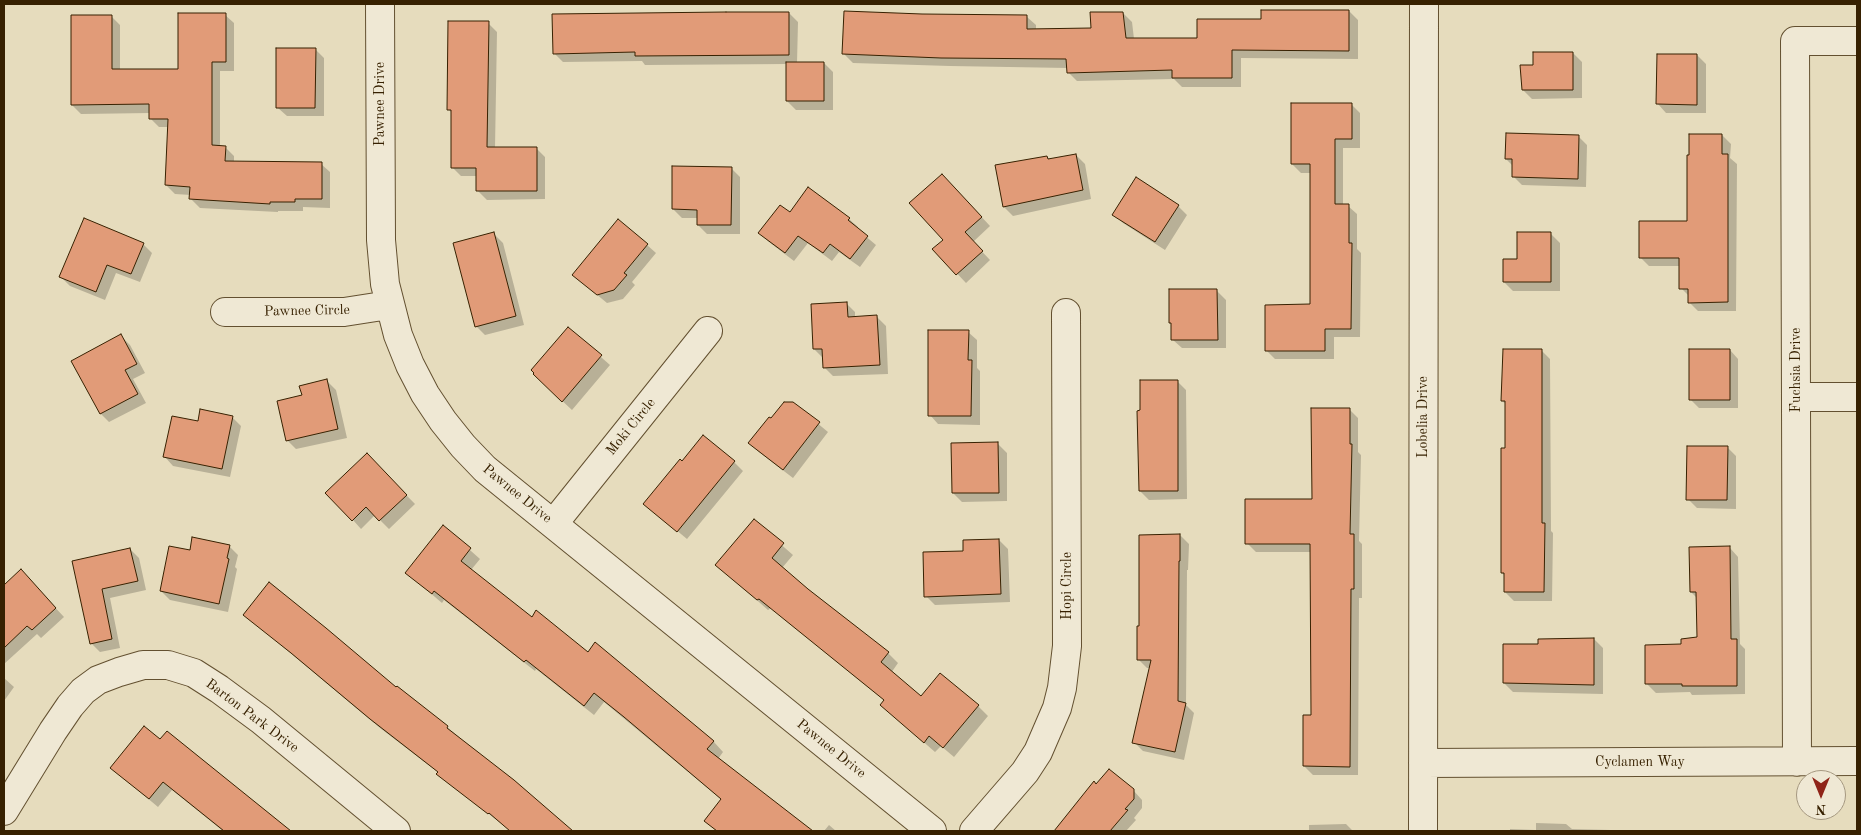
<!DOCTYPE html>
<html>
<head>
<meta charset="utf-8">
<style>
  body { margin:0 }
  #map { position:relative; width:1861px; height:835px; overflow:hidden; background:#e6dcbd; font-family:"Old Standard TT",serif }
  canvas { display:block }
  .frame { position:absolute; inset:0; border:5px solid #372101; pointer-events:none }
  .north { position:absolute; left:1796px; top:770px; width:50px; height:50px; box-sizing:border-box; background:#efe8d4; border:1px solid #a59880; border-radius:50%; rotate:180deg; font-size:14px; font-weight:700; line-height:20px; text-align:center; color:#372101 }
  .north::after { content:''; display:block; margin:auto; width:18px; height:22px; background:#8f2418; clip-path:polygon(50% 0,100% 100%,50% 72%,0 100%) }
</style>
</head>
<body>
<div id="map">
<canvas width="1861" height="835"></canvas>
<div class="frame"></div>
<div class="north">N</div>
</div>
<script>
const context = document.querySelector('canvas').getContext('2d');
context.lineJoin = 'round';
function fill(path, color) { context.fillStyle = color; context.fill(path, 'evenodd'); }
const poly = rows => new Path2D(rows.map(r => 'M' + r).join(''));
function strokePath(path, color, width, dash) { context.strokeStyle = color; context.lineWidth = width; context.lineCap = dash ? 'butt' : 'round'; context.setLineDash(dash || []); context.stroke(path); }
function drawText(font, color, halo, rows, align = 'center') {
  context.font = font + ' "Old Standard TT",serif'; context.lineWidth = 4; context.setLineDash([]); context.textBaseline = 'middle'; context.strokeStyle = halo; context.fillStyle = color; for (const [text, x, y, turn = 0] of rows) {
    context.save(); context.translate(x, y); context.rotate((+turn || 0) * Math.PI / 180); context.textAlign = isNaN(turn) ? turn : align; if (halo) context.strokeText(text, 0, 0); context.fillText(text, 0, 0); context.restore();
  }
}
fill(poly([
  [1349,11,1358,20,1358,59,1241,58,1241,87,1182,87,1174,79,1077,81,1068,72,1068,68,950,66,853,63,844,54,922,15,1027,17,1036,25,1036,30,1092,29,1123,13,1132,22,1134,39,1199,39,1262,20],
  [789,13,798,22,797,63,824,63,833,72,833,110,796,110,787,101,787,64,645,65,642,61,563,62,554,53],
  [225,15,234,23,234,71,220,71,220,147,225,147,234,156,234,163,321,164,330,172,330,208,303,207,303,211,278,211,278,212,200,208,191,199,191,195,175,194,166,185,169,127,159,127,150,118,150,113,81,114,72,105,111,16,120,25,120,70,180,70],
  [488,23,497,32,495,148,536,148,545,157,545,199,487,200,478,191,478,176,461,176,452,167,452,113,448,109],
  [315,49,324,58,324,116,287,116,278,108],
  [1573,53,1582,62,1582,98,1532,99,1523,90,1534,66],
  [1697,55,1706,64,1706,113,1666,113,1658,104],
  [1351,104,1360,113,1360,148,1343,148,1343,206,1348,206,1357,214,1357,249,1361,253,1360,337,1334,337,1334,359,1275,359,1266,350,1312,306,1312,173,1301,173,1292,164],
  [1722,135,1731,144,1730,158,1737,164,1736,311,1698,311,1689,302,1689,296,1681,288,1681,266,1649,266,1640,257,1688,222],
  [1578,136,1587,145,1586,187,1522,185,1513,176,1513,166,1506,159],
  [1076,155,1085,164,1091,199,1013,216,1004,207,1047,157,1050,160],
  [731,168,740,177,740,234,707,234,698,225,698,218,682,218,673,209],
  [951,184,990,226,973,242,990,260,966,283,934,249,944,240],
  [1178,206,1187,215,1165,250,1123,223,1114,214],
  [790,214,849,219,858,227,857,229,876,245,860,267,839,252,832,261,808,243,794,261,769,242,760,233],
  [494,234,503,243,524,325,485,335,476,326],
  [1551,234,1560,243,1560,291,1513,291,1504,282,1519,260],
  [143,244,152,253,140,282,116,273,105,300,70,286,61,277],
  [647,245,656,253,632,282,635,285,623,299,607,303,573,275],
  [1217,291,1226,300,1226,348,1182,348,1173,340,1173,325,1170,323],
  [846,303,855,312,855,318,877,317,886,326,888,374,833,376,824,367,823,358,814,349],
  [568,328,610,365,572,410,543,383],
  [968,332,977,340,977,368,980,371,980,425,938,424,930,415],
  [121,336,130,345,145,373,133,379,146,403,109,422,101,414],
  [1541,350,1550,359,1551,531,1553,533,1552,601,1514,601,1505,592,1505,576,1502,573,1507,405,1502,401],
  [1730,350,1738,359,1738,408,1699,408,1690,399],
  [327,381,336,390,347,438,296,449,287,440,303,396],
  [1177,381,1186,390,1187,499,1149,500,1140,491],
  [793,403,828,432,793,478,759,452,750,443,771,420],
  [1349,409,1358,418,1358,452,1361,455,1359,541,1362,544,1362,598,1359,598,1358,775,1313,775,1304,766,1312,716,1311,552,1256,552,1247,543,1313,500],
  [232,417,241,426,230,477,173,466,165,457],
  [998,444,1007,453,1007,501,962,502,953,493],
  [1727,447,1736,456,1736,509,1697,508,1688,499],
  [367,455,415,504,389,529,375,515,361,529,353,520],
  [734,462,743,471,687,539,645,504,682,463],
  [754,521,793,555,782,568,888,653,898,663,891,673,921,698,978,706,988,716,954,757,941,746,935,752,881,705,885,701,771,608,768,610,717,565],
  [444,527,480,559,471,570,532,618,588,653,596,644,714,742,723,752,718,759,811,831,716,831,706,821,722,800,604,702,594,715,536,669,535,671,444,600,442,603,407,573],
  [1180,535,1189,544,1188,570,1187,570,1186,705,1194,713,1184,760,1143,751,1134,742,1151,668,1147,668,1138,659,1141,627],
  [999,540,1008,549,1010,602,935,605,926,596,964,552],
  [229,546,238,555,235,567,237,569,228,612,170,600,161,591,191,551],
  [1730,548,1738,557,1740,644,1745,649,1745,694,1692,695,1690,692,1656,693,1647,684,1683,645,1698,638,1698,599,1691,592],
  [130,549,139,558,146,590,110,598,120,648,100,652,91,643,73,562],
  [21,571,64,617,41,638,37,634,4,664,4,587],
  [245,615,396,689,447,727,571,831,511,831,447,782,439,773,380,728],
  [1594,639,1603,648,1603,694,1513,692,1504,683,1539,645],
  [4,678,14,687,4,701],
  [160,741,268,813,289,831,223,831,172,790,158,807,121,776],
  [1097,785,1133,790,1142,800,1142,808,1134,818,1136,820,1126,831,1066,831,1060,825],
  [1536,823,1566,824,1572,829,1650,831,1510,831,1510,829,1536,830],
  [1346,824,1353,831,1309,831,1309,825],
  [829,825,836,831,824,831]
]), '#0003');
const building = poly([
  [1261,10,1349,10,1349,51,1232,50,1232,78,1172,78,1172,70,1067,73,1066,59,941,58,842,54,844,11,922,14,1027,15,1027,29,1091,28,1090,12,1123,12,1126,38,1197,38,1197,19,1261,19,1261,10],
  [726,12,789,12,789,55,635,56,635,52,553,54,552,14,726,12],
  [178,13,226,13,226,62,212,62,212,145,226,146,225,161,322,162,322,199,295,199,295,202,270,202,270,204,189,199,190,187,165,185,168,119,149,119,149,104,71,105,71,15,112,15,112,69,178,69,178,13],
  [448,21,489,21,487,147,537,147,537,191,476,191,476,168,451,168,451,110,447,110,448,21],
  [276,48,316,48,315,108,276,108,276,48],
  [1533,52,1573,52,1573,90,1522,90,1520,65,1533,65,1533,52],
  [1657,54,1697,54,1697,105,1656,104,1657,54],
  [786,62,824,62,824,101,786,101,786,62],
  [1291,103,1352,103,1352,139,1335,139,1335,204,1349,204,1349,243,1352,243,1351,329,1325,329,1325,351,1265,351,1265,305,1310,304,1310,164,1291,164,1291,103],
  [1506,133,1579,135,1578,179,1512,177,1512,159,1505,159,1506,133],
  [1689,134,1722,134,1722,154,1728,154,1728,302,1688,303,1688,289,1679,289,1679,258,1639,258,1639,221,1687,221,1687,155,1689,155,1689,134],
  [1076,154,1083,190,1003,207,995,165,1047,156,1048,159,1076,154],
  [672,166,732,167,731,225,697,225,697,210,672,209,672,166],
  [942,174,982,217,965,232,983,251,956,275,932,249,943,240,909,203,942,174],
  [1136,177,1179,205,1155,242,1112,215,1136,177],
  [808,187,850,218,848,220,868,236,850,259,830,244,823,253,798,236,785,253,758,233,780,205,790,212,808,187],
  [84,218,144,243,131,274,107,265,96,292,59,277,84,218],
  [618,219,648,244,624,273,627,275,614,290,597,295,572,275,618,219],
  [494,232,516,316,475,327,453,243,494,232],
  [1517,232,1551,232,1551,282,1503,282,1503,259,1517,259,1517,232],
  [1169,289,1217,289,1218,340,1171,340,1171,323,1169,323,1169,289],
  [847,302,848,317,877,315,880,365,823,368,822,349,813,349,811,304,847,302],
  [568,327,602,355,562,402,533,374,534,373,531,370,568,327],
  [928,330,969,330,968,360,972,360,971,416,928,416,928,330],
  [121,334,137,364,125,370,138,394,100,414,71,361,121,334],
  [1503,349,1542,349,1542,523,1545,523,1544,592,1504,592,1504,573,1501,573,1501,448,1505,448,1505,401,1501,401,1503,349],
  [1689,349,1730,349,1730,400,1689,400,1689,349],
  [327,379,338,429,286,441,277,401,302,395,299,386,327,379],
  [1140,380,1178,380,1178,491,1139,491,1137,411,1140,410,1140,380],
  [784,402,793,402,820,422,783,470,748,443,769,417,771,418,784,402],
  [1311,408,1350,408,1350,444,1352,444,1350,534,1354,534,1354,589,1351,589,1350,767,1303,766,1303,715,1311,715,1310,544,1245,544,1245,499,1312,499,1311,408],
  [200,409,233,416,222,469,163,457,172,416,198,421,200,409],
  [703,435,735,461,677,532,643,504,680,459,682,461,703,435],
  [998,442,999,493,952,493,951,443,998,442],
  [1687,446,1728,446,1727,500,1686,500,1687,446],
  [367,453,407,495,379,521,366,507,352,521,325,493,367,453],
  [754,519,784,543,772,558,808,589,889,652,881,662,921,696,940,673,979,705,943,748,929,736,924,743,880,705,884,700,759,599,757,600,715,565,754,519],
  [443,525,471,548,461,561,532,617,536,610,588,652,595,642,714,741,707,749,813,831,717,831,704,821,721,799,624,717,594,693,584,706,526,660,524,662,434,591,432,594,405,573,443,525],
  [1180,534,1180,561,1179,561,1178,701,1186,703,1175,752,1132,743,1151,660,1137,660,1137,626,1139,626,1139,535,1180,534],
  [192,537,230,545,227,558,229,559,219,604,160,591,169,546,190,550,192,537],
  [999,539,1001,594,924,597,923,552,963,551,963,540,999,539],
  [1730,546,1731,639,1737,639,1737,686,1682,686,1682,684,1645,684,1645,645,1681,644,1681,639,1697,637,1696,592,1690,592,1689,547,1730,546],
  [130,548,138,581,102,589,112,639,90,644,72,561,130,548],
  [21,569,56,608,32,630,27,626,4,648,4,585,21,569],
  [269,582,326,628,396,687,397,686,448,726,447,728,514,780,573,831,510,831,489,813,488,814,436,774,438,772,370,719,291,653,243,615,269,582],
  [1594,638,1594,685,1503,683,1503,644,1538,644,1538,639,1594,638],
  [144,726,160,739,167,731,291,831,224,831,163,782,149,799,110,768,144,726],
  [1109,769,1134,789,1134,799,1125,809,1128,810,1110,831,1054,831,1094,781,1096,784,1109,769]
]);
fill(building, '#e19b78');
strokePath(building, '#372101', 1);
const street = poly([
  [380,4,381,240,385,284,398,335,410,365,425,394,443,421,463,446,485,469,932,831],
  [225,312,344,312,389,305],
  [1796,397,1857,397],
  [554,523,708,331],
  [1797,762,1795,41,1857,41],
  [1423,763,1857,761],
  [4,811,53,731,70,706,83,691,98,680,119,672,143,665,168,665,194,673,219,689,261,720,396,831],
  [974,831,1025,772,1038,752,1057,708,1062,688,1067,646,1066,313],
  [1423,831,1424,4]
]);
strokePath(street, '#635030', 30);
strokePath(street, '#efe8d4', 28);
drawText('14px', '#372101', '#efe8d4', [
  ["Pawnee Drive",380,104,-90],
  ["Pawnee Circle",307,311,-1],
  ["Fuchsia Drive",1796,370,-90],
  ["Lobelia Drive",1423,417,-90],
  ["Moki Circle",631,427,-51],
  ["Pawnee Drive",517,494,39],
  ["Hopi Circle",1067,586,-90],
  ["Barton Park Drive",252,716,37],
  ["Pawnee Drive",831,749,39],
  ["Cyclamen Way",1640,762]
]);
</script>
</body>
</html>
